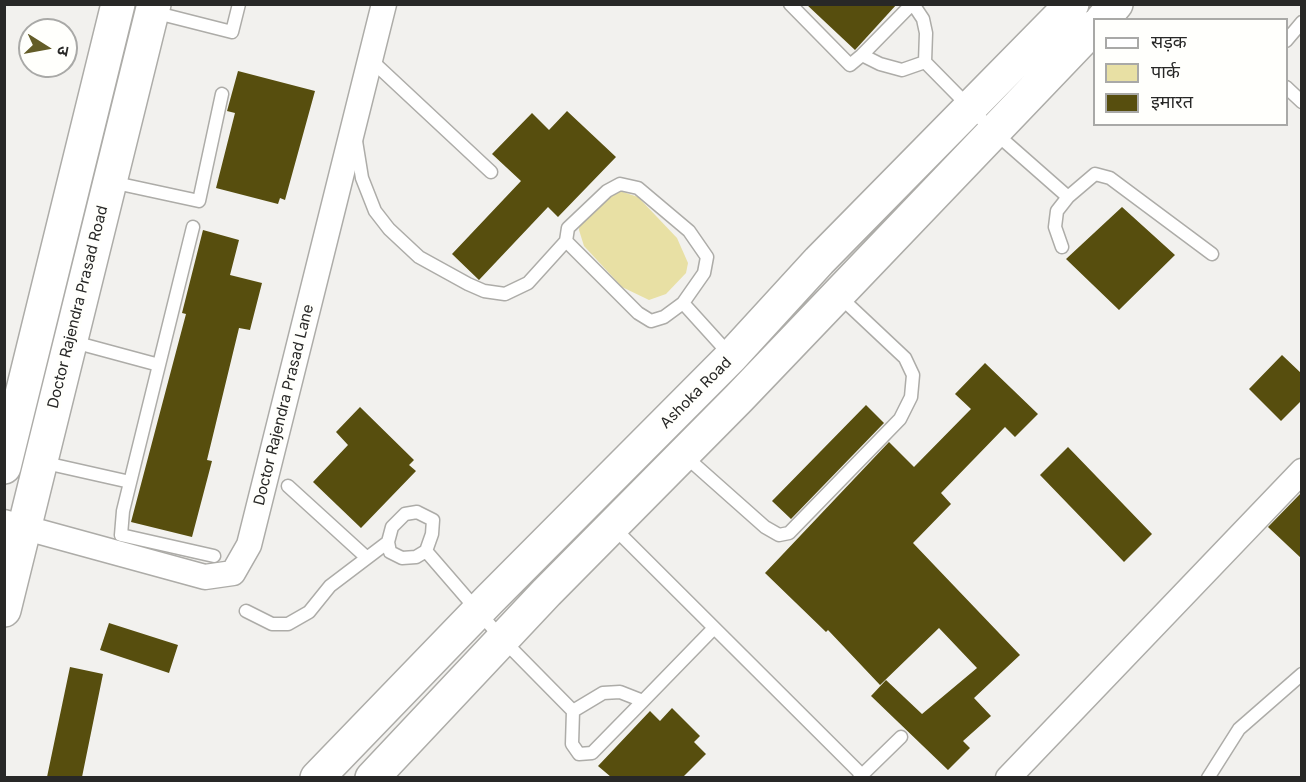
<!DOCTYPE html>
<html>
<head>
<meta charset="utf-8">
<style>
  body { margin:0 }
  #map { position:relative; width:1306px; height:782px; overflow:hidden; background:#f2f1ee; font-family:Inter,"Noto Sans Devanagari",sans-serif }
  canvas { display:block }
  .frame { position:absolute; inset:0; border:6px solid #282827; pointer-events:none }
  .legend { position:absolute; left:1093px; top:18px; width:195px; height:108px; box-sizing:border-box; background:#fffffc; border:2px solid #a9a9a7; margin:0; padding:8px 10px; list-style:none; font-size:18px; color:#282827 }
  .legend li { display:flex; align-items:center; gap:12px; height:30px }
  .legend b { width:30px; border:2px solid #a9a9a7 }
  .north { position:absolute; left:18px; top:18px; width:60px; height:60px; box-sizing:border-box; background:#fffffc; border:2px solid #a9a9a7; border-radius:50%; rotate:101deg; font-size:16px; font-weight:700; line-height:24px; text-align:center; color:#282827 }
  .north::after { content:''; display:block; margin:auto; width:21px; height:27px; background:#635c28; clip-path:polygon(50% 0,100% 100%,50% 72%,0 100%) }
</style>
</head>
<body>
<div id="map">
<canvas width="1306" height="782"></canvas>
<div class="frame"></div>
<ul class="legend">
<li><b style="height:8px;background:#fff"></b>सड़क</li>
<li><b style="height:16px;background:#e8e0a4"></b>पार्क</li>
<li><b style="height:16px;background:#574e0e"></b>इमारत</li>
</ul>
<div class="north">उ</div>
</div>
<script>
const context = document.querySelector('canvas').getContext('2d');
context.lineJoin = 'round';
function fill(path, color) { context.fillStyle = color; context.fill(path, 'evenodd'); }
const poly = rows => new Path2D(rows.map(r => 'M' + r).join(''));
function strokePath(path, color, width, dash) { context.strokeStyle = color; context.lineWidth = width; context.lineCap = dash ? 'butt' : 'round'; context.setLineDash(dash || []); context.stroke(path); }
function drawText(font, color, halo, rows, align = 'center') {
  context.font = font + ' Inter,sans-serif'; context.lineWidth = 6; context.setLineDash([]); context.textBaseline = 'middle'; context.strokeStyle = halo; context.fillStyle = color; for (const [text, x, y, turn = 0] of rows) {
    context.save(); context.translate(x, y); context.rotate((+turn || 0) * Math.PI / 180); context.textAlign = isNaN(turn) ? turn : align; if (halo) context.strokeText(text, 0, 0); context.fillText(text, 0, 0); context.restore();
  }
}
fill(poly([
  [608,187,638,197,677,238,688,263,686,273,666,294,649,300,622,287,584,246,579,230,580,215]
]), '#e8e0a4');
fill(poly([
  [806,4,897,4,855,50],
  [238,71,315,91,285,200,280,198,278,204,216,188,235,113,227,111],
  [567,111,616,157,558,217,548,207,479,280,452,254,521,181,492,154,532,113,549,130],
  [1122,207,1175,255,1119,310,1066,259],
  [203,230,239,240,230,275,262,283,250,330,239,328,207,460,212,461,192,537,131,522,186,314,182,313],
  [1282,355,1302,374,1302,400,1281,421,1249,389],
  [985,363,1038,414,1015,437,1005,427,941,493,951,504,913,543,1020,655,974,698,991,716,963,741,970,748,948,770,871,696,886,680,922,714,977,668,939,628,880,685,828,630,826,632,765,573,889,442,914,467,971,409,955,394],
  [866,405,884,423,791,519,772,501],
  [360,407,414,460,409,465,416,471,361,528,313,482,348,445,336,432],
  [1068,447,1152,534,1124,562,1040,475],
  [1302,492,1302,559,1268,527],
  [109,623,178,645,169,673,100,650],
  [70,667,103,674,82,777,47,777],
  [672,708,700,736,694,742,706,754,683,777,611,777,598,766,650,711,660,721]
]), '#574e0e');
const lane = poly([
  [790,4,850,65,862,55],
  [912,4,862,55,880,64,902,70,925,62],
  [913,4,923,19,926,33,925,62,993,131,1068,197,1057,211,1055,227,1062,247],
  [153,12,232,32,239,4],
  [1286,41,1302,22],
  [371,60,491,172],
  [1286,87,1302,102],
  [356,141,362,178,375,211,389,229,419,257,468,284,484,291,505,294,528,283,566,241],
  [111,182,199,201,222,94],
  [1068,197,1095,174,1110,178,1212,254],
  [193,227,123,511,121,535,214,556],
  [683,303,664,317,651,321,638,313,566,241,568,228,607,191,620,184,638,188,689,231,707,257,704,273,683,303,731,356],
  [70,341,159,365],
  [685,456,765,527,779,535,789,533,900,419,911,397,913,375,905,358,838,295],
  [41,462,130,482],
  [288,486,366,557],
  [417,512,433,520,432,534,426,551,416,557,402,558,390,552,388,542,392,527,405,514,417,512],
  [613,527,862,775,859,778],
  [426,551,503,640,573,711],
  [246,611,272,624,288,624,309,612,330,586,388,542],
  [643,701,620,692,603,693,573,711,572,744,579,754,592,753,643,701,714,628],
  [862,775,901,737],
  [1208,778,1239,729,1302,674]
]);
const street = poly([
  [4,522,205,577,233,573,249,545,384,4],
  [1008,778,1302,471]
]);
const secondary = poly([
  [1102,20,1116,4],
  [4,467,118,4],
  [4,610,154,4],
  [317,778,489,600,731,357,819,261,1072,4],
  [372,778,547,592,739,398,1094,27]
]);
strokePath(lane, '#adaca8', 15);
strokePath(street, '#adaca8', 27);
strokePath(secondary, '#adaca8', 36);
strokePath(lane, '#fff', 12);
strokePath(street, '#fff', 24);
strokePath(secondary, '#fff', 33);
drawText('15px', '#282827', '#fffffc', [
  ["Doctor Rajendra Prasad Road",78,307,-76],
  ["Ashoka Road",696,393,-45],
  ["Doctor Rajendra Prasad Lane",284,405,-76]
]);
</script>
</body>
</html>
